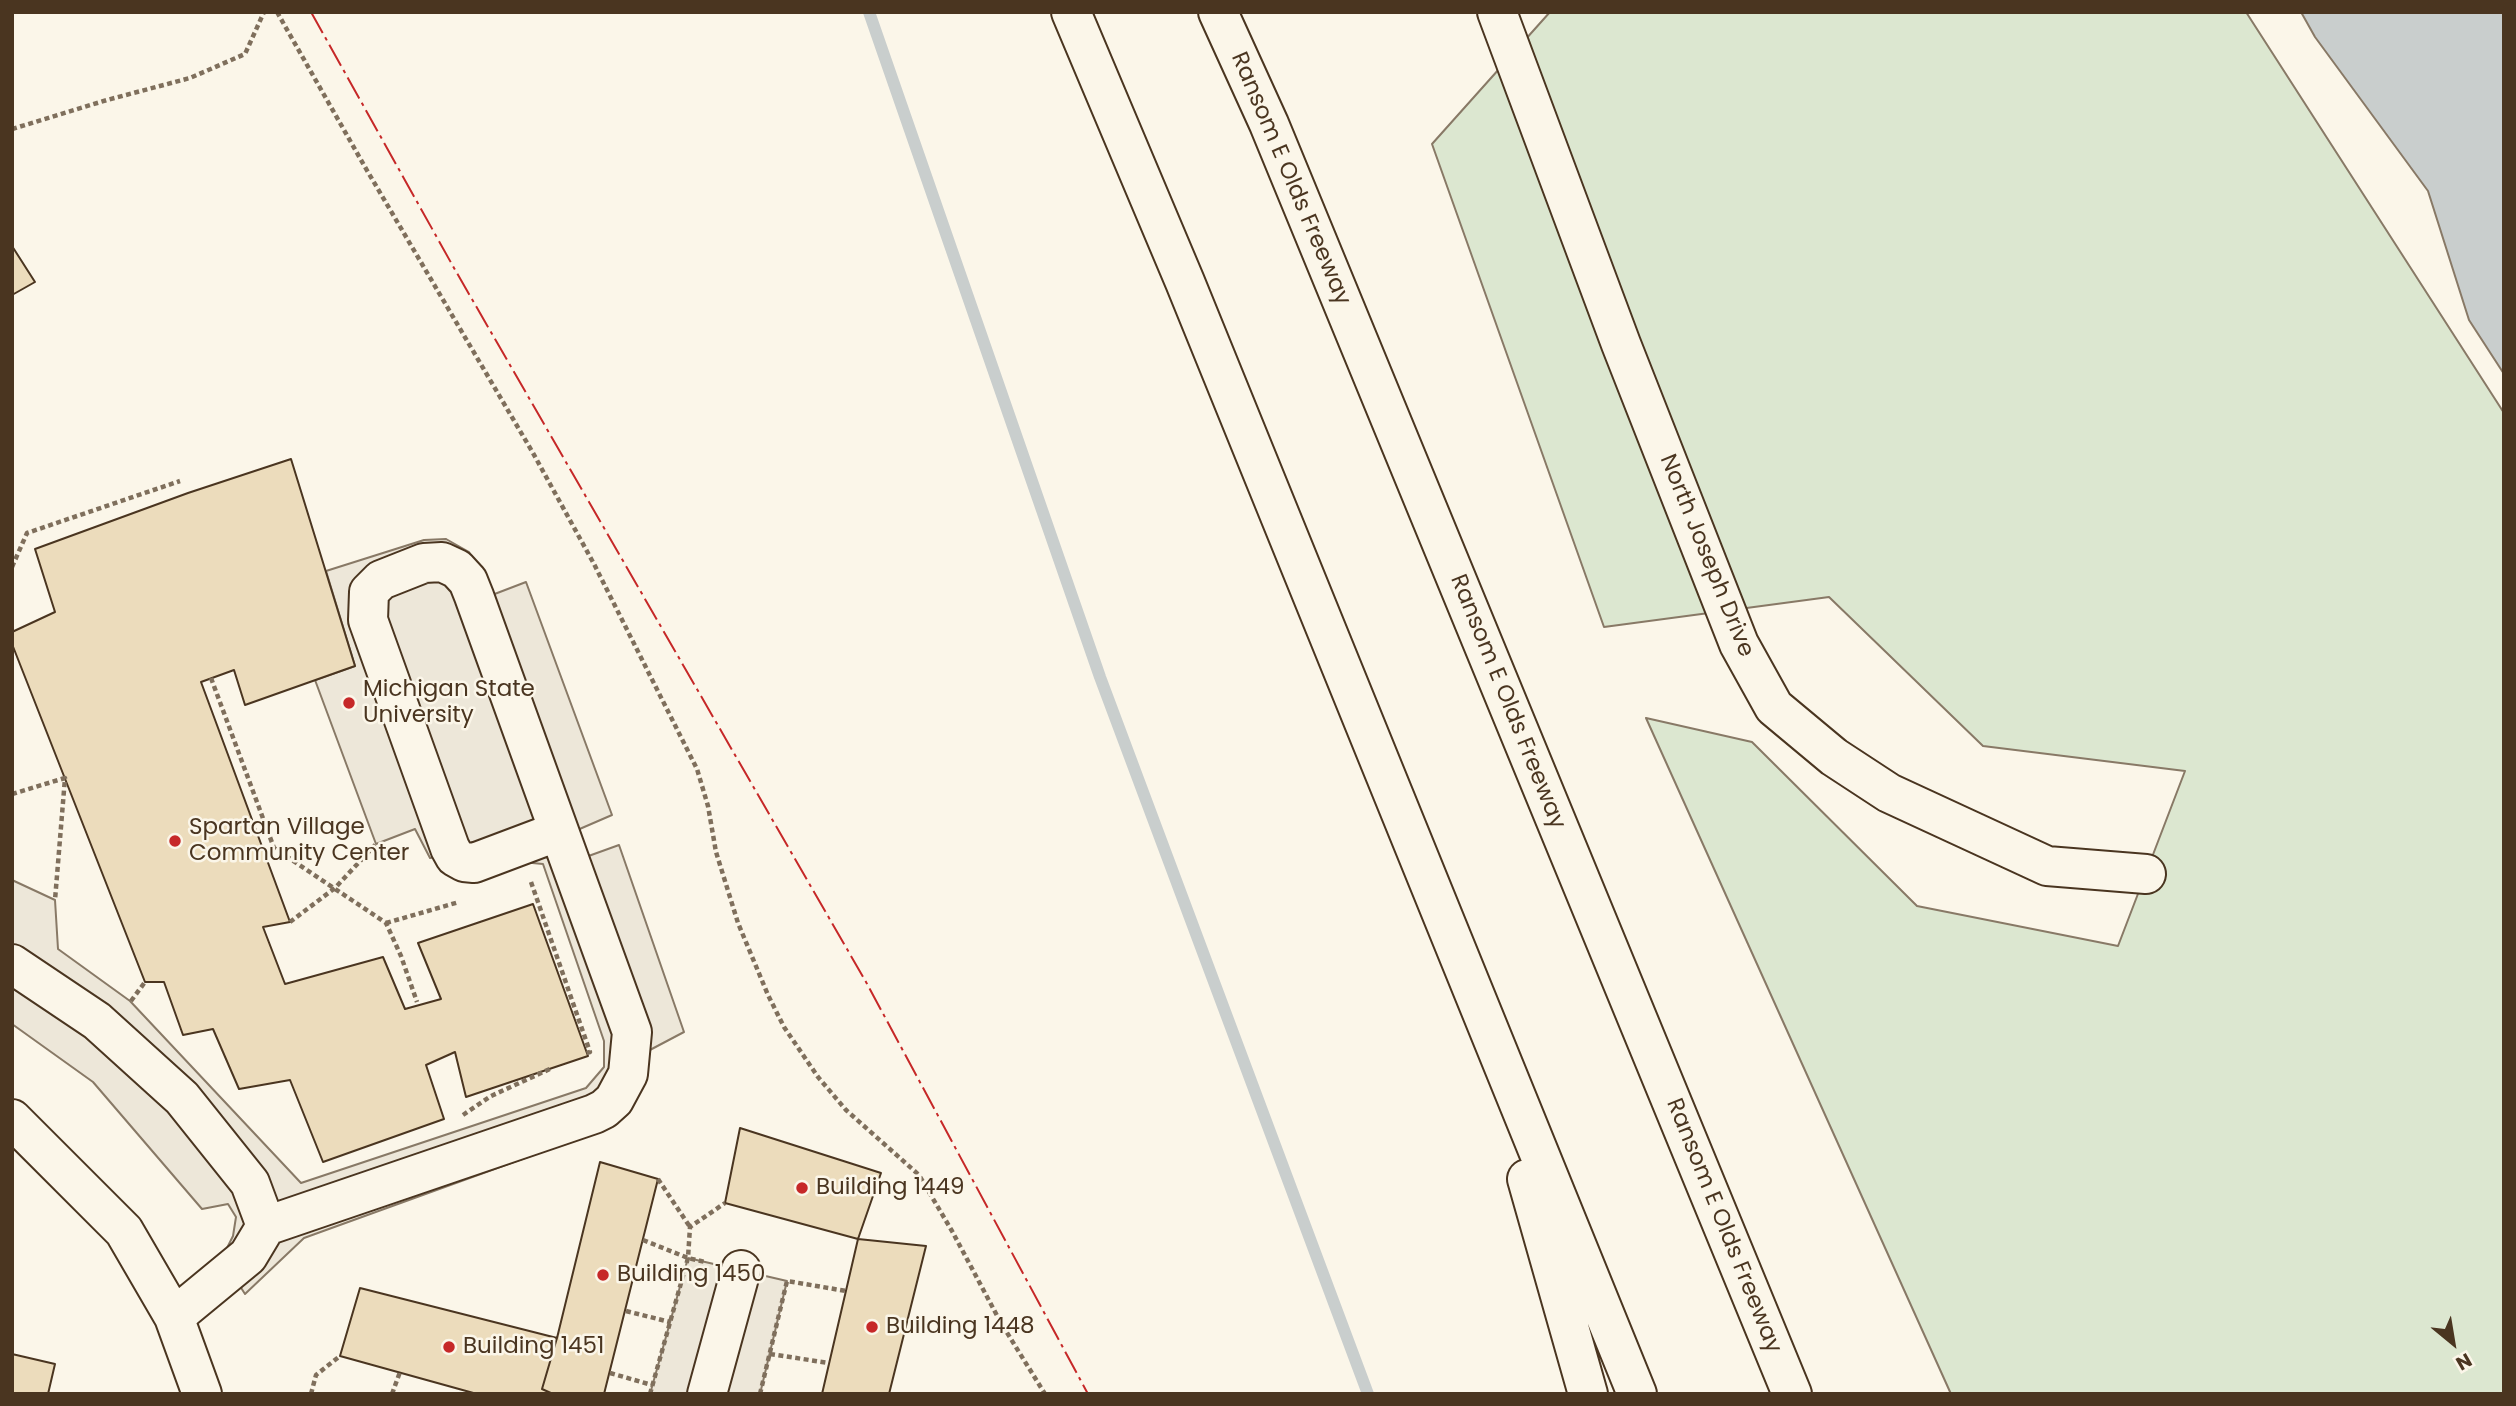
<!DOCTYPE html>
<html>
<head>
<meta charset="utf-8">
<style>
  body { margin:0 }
  #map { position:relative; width:2516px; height:1406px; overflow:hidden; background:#fbf6e9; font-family:Poppins,sans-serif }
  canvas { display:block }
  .frame { position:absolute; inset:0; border:14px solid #4a3520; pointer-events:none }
  .north { position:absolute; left:2418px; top:1308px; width:70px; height:70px; -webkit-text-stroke:5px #fbf6e9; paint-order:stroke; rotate:150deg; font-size:19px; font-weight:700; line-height:28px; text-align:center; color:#4a3520 }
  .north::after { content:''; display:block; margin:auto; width:24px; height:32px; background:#4a3520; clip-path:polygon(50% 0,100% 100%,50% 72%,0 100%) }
</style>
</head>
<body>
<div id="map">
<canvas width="2516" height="1406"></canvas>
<div class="frame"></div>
<div class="north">N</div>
</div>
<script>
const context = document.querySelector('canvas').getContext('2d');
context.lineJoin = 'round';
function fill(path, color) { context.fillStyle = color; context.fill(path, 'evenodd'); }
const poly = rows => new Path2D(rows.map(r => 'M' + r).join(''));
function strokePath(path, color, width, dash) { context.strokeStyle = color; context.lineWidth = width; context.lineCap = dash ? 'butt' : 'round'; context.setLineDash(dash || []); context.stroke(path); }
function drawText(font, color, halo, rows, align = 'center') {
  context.font = font + ' Poppins,sans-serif'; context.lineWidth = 5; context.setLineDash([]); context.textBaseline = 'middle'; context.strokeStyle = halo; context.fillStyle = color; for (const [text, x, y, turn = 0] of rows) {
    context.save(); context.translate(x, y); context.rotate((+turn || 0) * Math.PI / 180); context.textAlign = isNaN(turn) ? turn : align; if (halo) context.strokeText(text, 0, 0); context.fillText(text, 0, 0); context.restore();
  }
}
const green = poly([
  [1550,12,2246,12,2504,413,2504,1394,1951,1394,1646,718,1752,742,1917,906,2118,946,2185,771,1983,746,1829,597,1604,627,1432,144,1550,12]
]);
fill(green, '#dce7d0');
strokePath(green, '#887966', 2);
const parking = poly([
  [446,539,469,552,482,571,492,595,526,582,612,815,575,831,583,858,619,845,684,1032,648,1051,594,1133,304,1238,245,1294,222,1258,233,1236,236,1217,228,1204,202,1209,93,1082,12,1024,12,880,55,900,58,949,130,1001,301,1183,586,1088,604,1067,604,1041,543,864,445,855,430,858,415,829,376,844,315,680,355,666,326,571,424,540,446,539],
  [688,1258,787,1281,760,1394,650,1394,688,1258]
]);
fill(parking, '#ede7d9');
strokePath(parking, '#887966', 2);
const water = poly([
  [2301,12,2504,12,2504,374,2469,320,2428,191,2315,37,2301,12]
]);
fill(water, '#c9cecd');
strokePath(water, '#887966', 2);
strokePath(poly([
  [869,12,1100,677,1368,1394]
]), '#c9cecd', 12);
const building = poly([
  [12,246,35,282,12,295,12,246],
  [291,459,355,666,245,705,234,670,201,682,290,922,263,927,285,984,383,957,405,1009,441,999,418,943,533,904,588,1056,466,1097,455,1052,426,1065,444,1119,323,1162,290,1080,239,1089,213,1029,183,1035,164,982,145,982,12,644,12,632,55,612,35,549,188,493,291,459],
  [740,1128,881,1173,858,1239,725,1203,740,1128],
  [600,1162,658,1179,604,1394,553,1394,542,1389,557,1338,600,1162],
  [858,1239,926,1246,889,1394,822,1394,858,1239],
  [360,1288,557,1338,542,1389,553,1394,477,1394,340,1356,360,1288],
  [12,1354,55,1364,48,1394,12,1394,12,1354]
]);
fill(building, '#ecdcbc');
strokePath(building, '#4a3520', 2);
const minor = poly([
  [1497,12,1621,344,1739,644,1774,707,1834,757,1889,793,2047,866,2146,874],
  [12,964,97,1021,182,1098,250,1183,266,1226,248,1256,174,1317],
  [12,1119,124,1231,174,1317,202,1394],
  [266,1226,594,1114,604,1109,614,1100,628,1074,632,1032,572,867,474,596,468,581,457,569,442,562,424,563,381,580,369,592,368,620,450,848,455,857,464,862,474,863,559,831],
  [707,1394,741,1270]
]);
const highway = poly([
  [1071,12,1185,282,1637,1394],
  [1218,12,1269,124,1792,1394],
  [1527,1179,1588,1394]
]);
strokePath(minor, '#4a3520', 42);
strokePath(highway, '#4a3520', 42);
strokePath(poly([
  [277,12,365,167,533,453,594,564,697,769,708,806,716,852,738,923,768,995,784,1027,818,1077,846,1110,919,1175,952,1231,1001,1323,1045,1394],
  [12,129,107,100,190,78,245,54,264,12],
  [12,567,27,533,180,481],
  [211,678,274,848,386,923,401,956,417,1002],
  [12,794,65,778,55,900],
  [531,882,590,1052,586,1053],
  [290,922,335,888,376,844],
  [386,923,459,902],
  [131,1001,145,982],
  [463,1115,491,1096,552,1068],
  [658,1179,690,1227],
  [643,1240,688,1258,705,1262],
  [626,1311,670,1322],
  [770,1354,829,1363],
  [610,1373,652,1385],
  [311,1394,316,1375,340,1356],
  [392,1394,400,1372],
  [650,1394,688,1258,690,1227,725,1203],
  [760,1394,787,1281,846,1291]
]), '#7f6f5c', 4.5, [5, 3.5]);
strokePath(minor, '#fbf6e9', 38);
strokePath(highway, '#fbf6e9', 38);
strokePath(poly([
  [311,12,454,268,866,982,1088,1394]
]), '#c62828', 2, [24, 5, 3.5, 5]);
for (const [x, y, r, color] of [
  [349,703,7,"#c62828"],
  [175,841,7,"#c62828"],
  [802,1188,7,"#c62828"],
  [603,1275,7,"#c62828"],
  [872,1327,7,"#c62828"],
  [449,1347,7,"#c62828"]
]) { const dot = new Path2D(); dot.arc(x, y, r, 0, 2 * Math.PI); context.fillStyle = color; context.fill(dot); strokePath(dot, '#fbf6e9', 2.5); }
drawText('23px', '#4a3520', '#fbf6e9', [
  ["Ransom E Olds Freeway",1290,179,67],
  ["North Joseph Drive",1706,556,68],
  ["Ransom E Olds Freeway",1507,702,68],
  ["Ransom E Olds Freeway",1723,1226,68]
]);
drawText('23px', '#4a3520', '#fbf6e9', [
  ["Michigan State",363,690],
  ["University",363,716],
  ["Spartan Village",189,828],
  ["Community Center",189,854],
  ["Building 1449",816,1188],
  ["Building 1450",617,1275],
  ["Building 1448",886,1327],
  ["Building 1451",463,1347]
], 'left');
</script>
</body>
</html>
